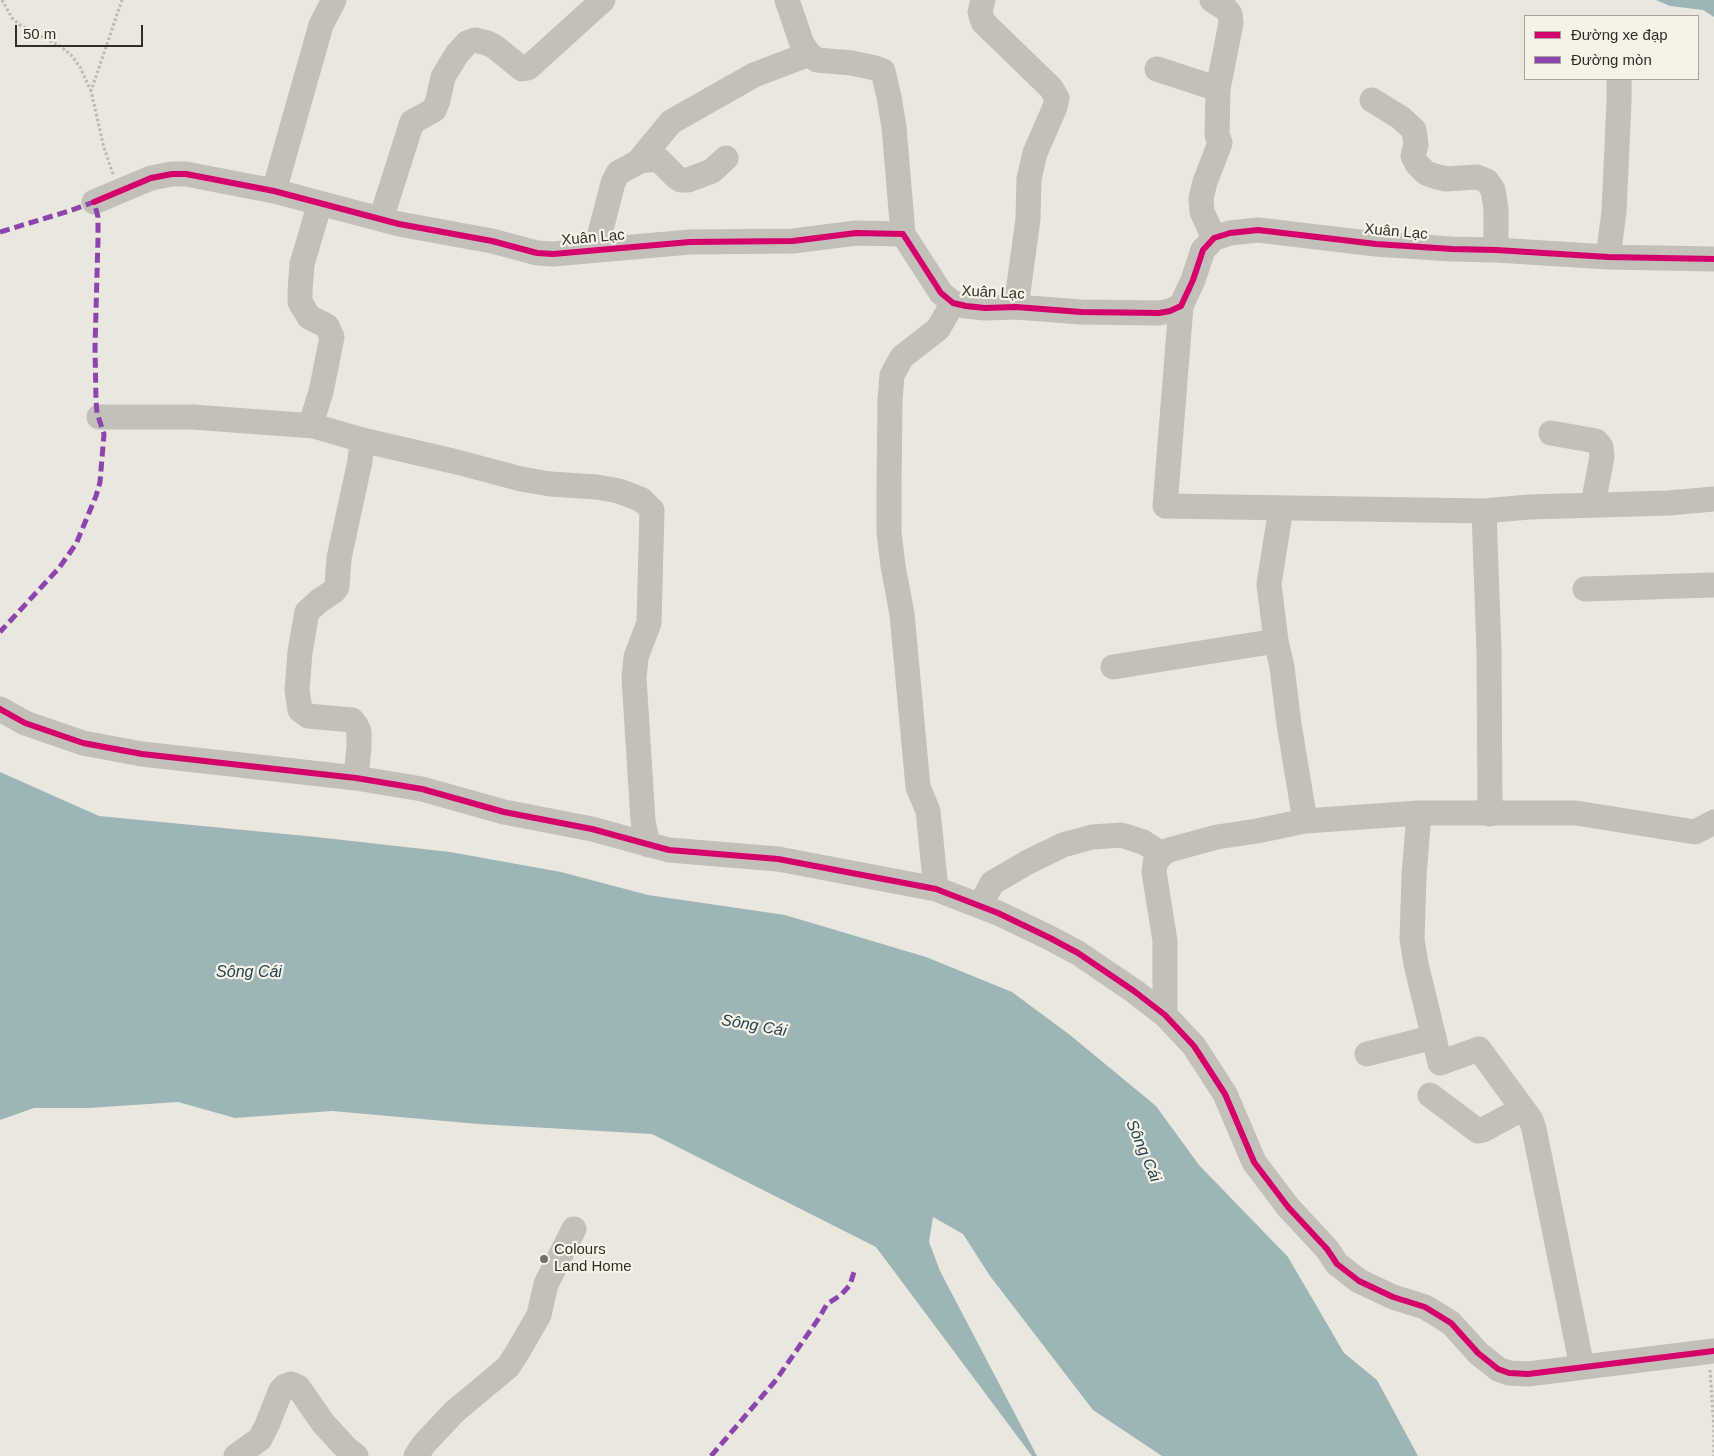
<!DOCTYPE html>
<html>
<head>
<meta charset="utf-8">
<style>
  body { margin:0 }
  #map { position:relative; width:1714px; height:1456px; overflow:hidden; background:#eae7df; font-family:Arial,sans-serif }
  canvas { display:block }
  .legend { position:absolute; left:1524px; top:15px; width:175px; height:65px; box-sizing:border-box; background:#f7f2e7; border:1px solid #a9a39b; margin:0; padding:6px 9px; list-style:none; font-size:15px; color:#332d28 }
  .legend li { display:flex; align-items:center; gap:10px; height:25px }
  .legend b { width:25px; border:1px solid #a9a39b }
  .scale { position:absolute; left:15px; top:25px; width:128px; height:22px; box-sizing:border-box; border:2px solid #332d28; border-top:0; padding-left:6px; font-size:15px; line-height:18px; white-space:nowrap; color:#332d28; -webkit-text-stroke:4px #f7f2e7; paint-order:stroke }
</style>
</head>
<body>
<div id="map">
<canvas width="1714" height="1456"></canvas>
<ul class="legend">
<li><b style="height:6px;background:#d6006c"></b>Đường xe đạp</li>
<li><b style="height:6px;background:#8e44ad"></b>Đường mòn</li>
</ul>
<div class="scale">50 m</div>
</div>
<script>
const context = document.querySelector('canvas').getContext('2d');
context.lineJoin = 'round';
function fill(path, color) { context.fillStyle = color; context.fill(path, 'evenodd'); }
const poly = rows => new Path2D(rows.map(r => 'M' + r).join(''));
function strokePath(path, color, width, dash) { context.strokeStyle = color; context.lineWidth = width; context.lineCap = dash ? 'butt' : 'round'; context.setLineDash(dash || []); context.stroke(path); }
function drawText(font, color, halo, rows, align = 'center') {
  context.font = font + ' Arial,sans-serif'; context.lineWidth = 4.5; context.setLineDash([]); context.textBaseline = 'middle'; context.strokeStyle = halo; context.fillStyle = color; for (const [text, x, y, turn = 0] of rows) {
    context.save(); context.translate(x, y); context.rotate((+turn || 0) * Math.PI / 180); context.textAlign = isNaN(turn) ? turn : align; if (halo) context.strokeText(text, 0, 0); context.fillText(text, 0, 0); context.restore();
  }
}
fill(poly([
  [1656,0,1714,0,1714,17,1703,10,1670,6],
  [0,772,99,816,316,837,450,852,561,872,648,895,785,915,926,957,1012,992,1070,1035,1156,1106,1199,1165,1288,1257,1344,1353,1377,1380,1418,1456,1162,1456,1093,1410,990,1276,963,1234,933,1217,929,1242,940,1271,1037,1456,1032,1456,876,1247,652,1134,478,1124,332,1111,235,1118,178,1102,89,1108,34,1108,0,1120]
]), '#9eb5b8');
strokePath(poly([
  [2,0,12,18,20,25,60,46,71,55,80,67,91,91],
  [113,174,104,148,91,91,122,0],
  [1710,1370,1714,1429,1714,1456]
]), '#bcb8b1', 3, [2.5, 2.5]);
strokePath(poly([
  [787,0,802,44,809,54,817,60,852,63,875,68,883,71,889,97,894,127,903,234],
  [983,0,980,12,983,22,1051,88,1057,98,1055,107,1035,153,1029,179,1028,219,1016,307],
  [1212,0,1225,8,1230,14,1231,23,1218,89,1217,135,1220,143,1205,182,1201,198,1202,212,1214,238],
  [1157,69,1218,89],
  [1372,100,1401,118,1414,130,1416,145,1413,156,1417,164,1426,173,1434,176,1446,179,1477,177,1487,181,1493,190,1496,209,1496,250],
  [638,162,671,122,754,75,809,54],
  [274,191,321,25,334,0],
  [94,202,151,178,172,174,186,174,274,191,399,224,492,241,537,253,553,254,690,242,793,241,856,233,903,234,941,293,953,303,966,306,985,308,1016,307,1081,312,1159,313,1170,311,1181,306,1193,280,1203,250,1214,238,1230,233,1258,230,1376,244,1452,249,1496,250,1608,257,1714,259],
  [320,203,302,264,300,292,300,302,309,317,327,326,332,337,321,392,312,420,314,426,362,440,457,462,521,479,550,484,597,487,619,491,642,500,652,510,649,623,636,657,634,678,643,821,648,845],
  [381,219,412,122,434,110,438,100,443,77,457,54,467,43,475,40,487,43,495,47,522,69,528,68,603,0],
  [596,249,613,183,618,173,638,162,645,160,659,160,676,177,681,180,688,180,712,171,726,158],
  [1608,257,1614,212,1619,102,1619,79],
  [1181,306,1165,506,1484,511,1529,507,1669,503,1714,499],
  [99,417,193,417,314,426],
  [1551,433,1596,441,1601,447,1602,457,1593,504],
  [1281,508,1269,584,1276,641,1282,667,1289,724,1305,821],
  [1484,511,1489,651,1490,814],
  [1585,589,1714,585],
  [1113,667,1276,641],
  [0,709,25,723,83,743,142,754,356,778,422,789,504,812,592,829,669,850,778,859,936,889,998,913,1050,938,1078,953,1134,991,1165,1015,1194,1046,1225,1094,1254,1162,1288,1207,1327,1249,1337,1264,1359,1281,1393,1297,1425,1307,1451,1323,1478,1353,1498,1369,1509,1373,1528,1374,1714,1351],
  [356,778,359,747,359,732,356,725,352,720,308,716,300,710,297,690,300,652,307,612,319,601,334,591,337,587,339,558,360,461,362,440],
  [1419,813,1414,876,1412,939,1416,964,1440,1063,1479,1049,1531,1120,1534,1129,1582,1367],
  [936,889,928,811,918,787,902,614,893,566,889,532,889,487,890,400,892,375,902,357,938,329,953,303],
  [980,906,992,883,1028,862,1063,845,1092,837,1121,835,1143,842,1162,854],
  [1165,1015,1165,941,1154,872,1155,863,1162,854,1169,850,1217,837,1257,831,1305,821,1419,813,1576,813,1695,832,1714,822],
  [1367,1054,1434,1037],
  [1430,1095,1478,1131,1483,1130,1522,1109],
  [236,1456,260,1439,267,1425,281,1390,285,1386,291,1384,298,1387,323,1423,346,1448,356,1456],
  [416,1456,424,1444,454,1412,508,1367,517,1353,539,1315,546,1284,574,1229]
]), '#c3bfb9', 25);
strokePath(poly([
  [0,232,69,211,94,202,98,217,98,239,95,347,96,401,97,413,104,434,100,482,96,496,76,544,59,568,0,632],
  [711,1456,776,1380,819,1318,827,1304,841,1295,850,1285,854,1272]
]), '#8e44ad', 5, [10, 5]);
strokePath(poly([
  [94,202,151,178,172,174,186,174,274,191,399,224,492,241,537,253,553,254,690,242,793,241,856,233,903,234,941,293,953,303,966,306,985,308,1016,307,1081,312,1159,313,1170,311,1181,306,1193,280,1203,250,1214,238,1230,233,1258,230,1376,244,1452,249,1496,250,1608,257,1714,259],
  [0,709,25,723,83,743,142,754,356,778,422,789,504,812,592,829,669,850,778,859,936,889,998,913,1050,938,1078,953,1134,991,1165,1015,1194,1046,1225,1094,1254,1162,1288,1207,1327,1249,1337,1264,1359,1281,1393,1297,1425,1307,1451,1323,1478,1353,1498,1369,1509,1373,1528,1374,1714,1351]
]), '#d6006c', 6);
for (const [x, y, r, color] of [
  [544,1259,5,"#736e68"]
]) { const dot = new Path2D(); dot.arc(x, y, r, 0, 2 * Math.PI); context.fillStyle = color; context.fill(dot); strokePath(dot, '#f7f2e7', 2); }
drawText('15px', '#332d28', '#f7f2e7', [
  ["Xuân Lạc",1396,232,5],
  ["Xuân Lạc",593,238,-5],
  ["Xuân Lạc",993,293,3]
]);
drawText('15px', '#332d28', '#f7f2e7', [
  ["Colours",554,1250],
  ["Land Home",554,1267]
], 'left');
drawText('italic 16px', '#22444f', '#f7f2e7', [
  ["Sông Cái",249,973],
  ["Sông Cái",754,1026,10],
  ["Sông Cái",1143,1151,67]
]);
</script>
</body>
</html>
